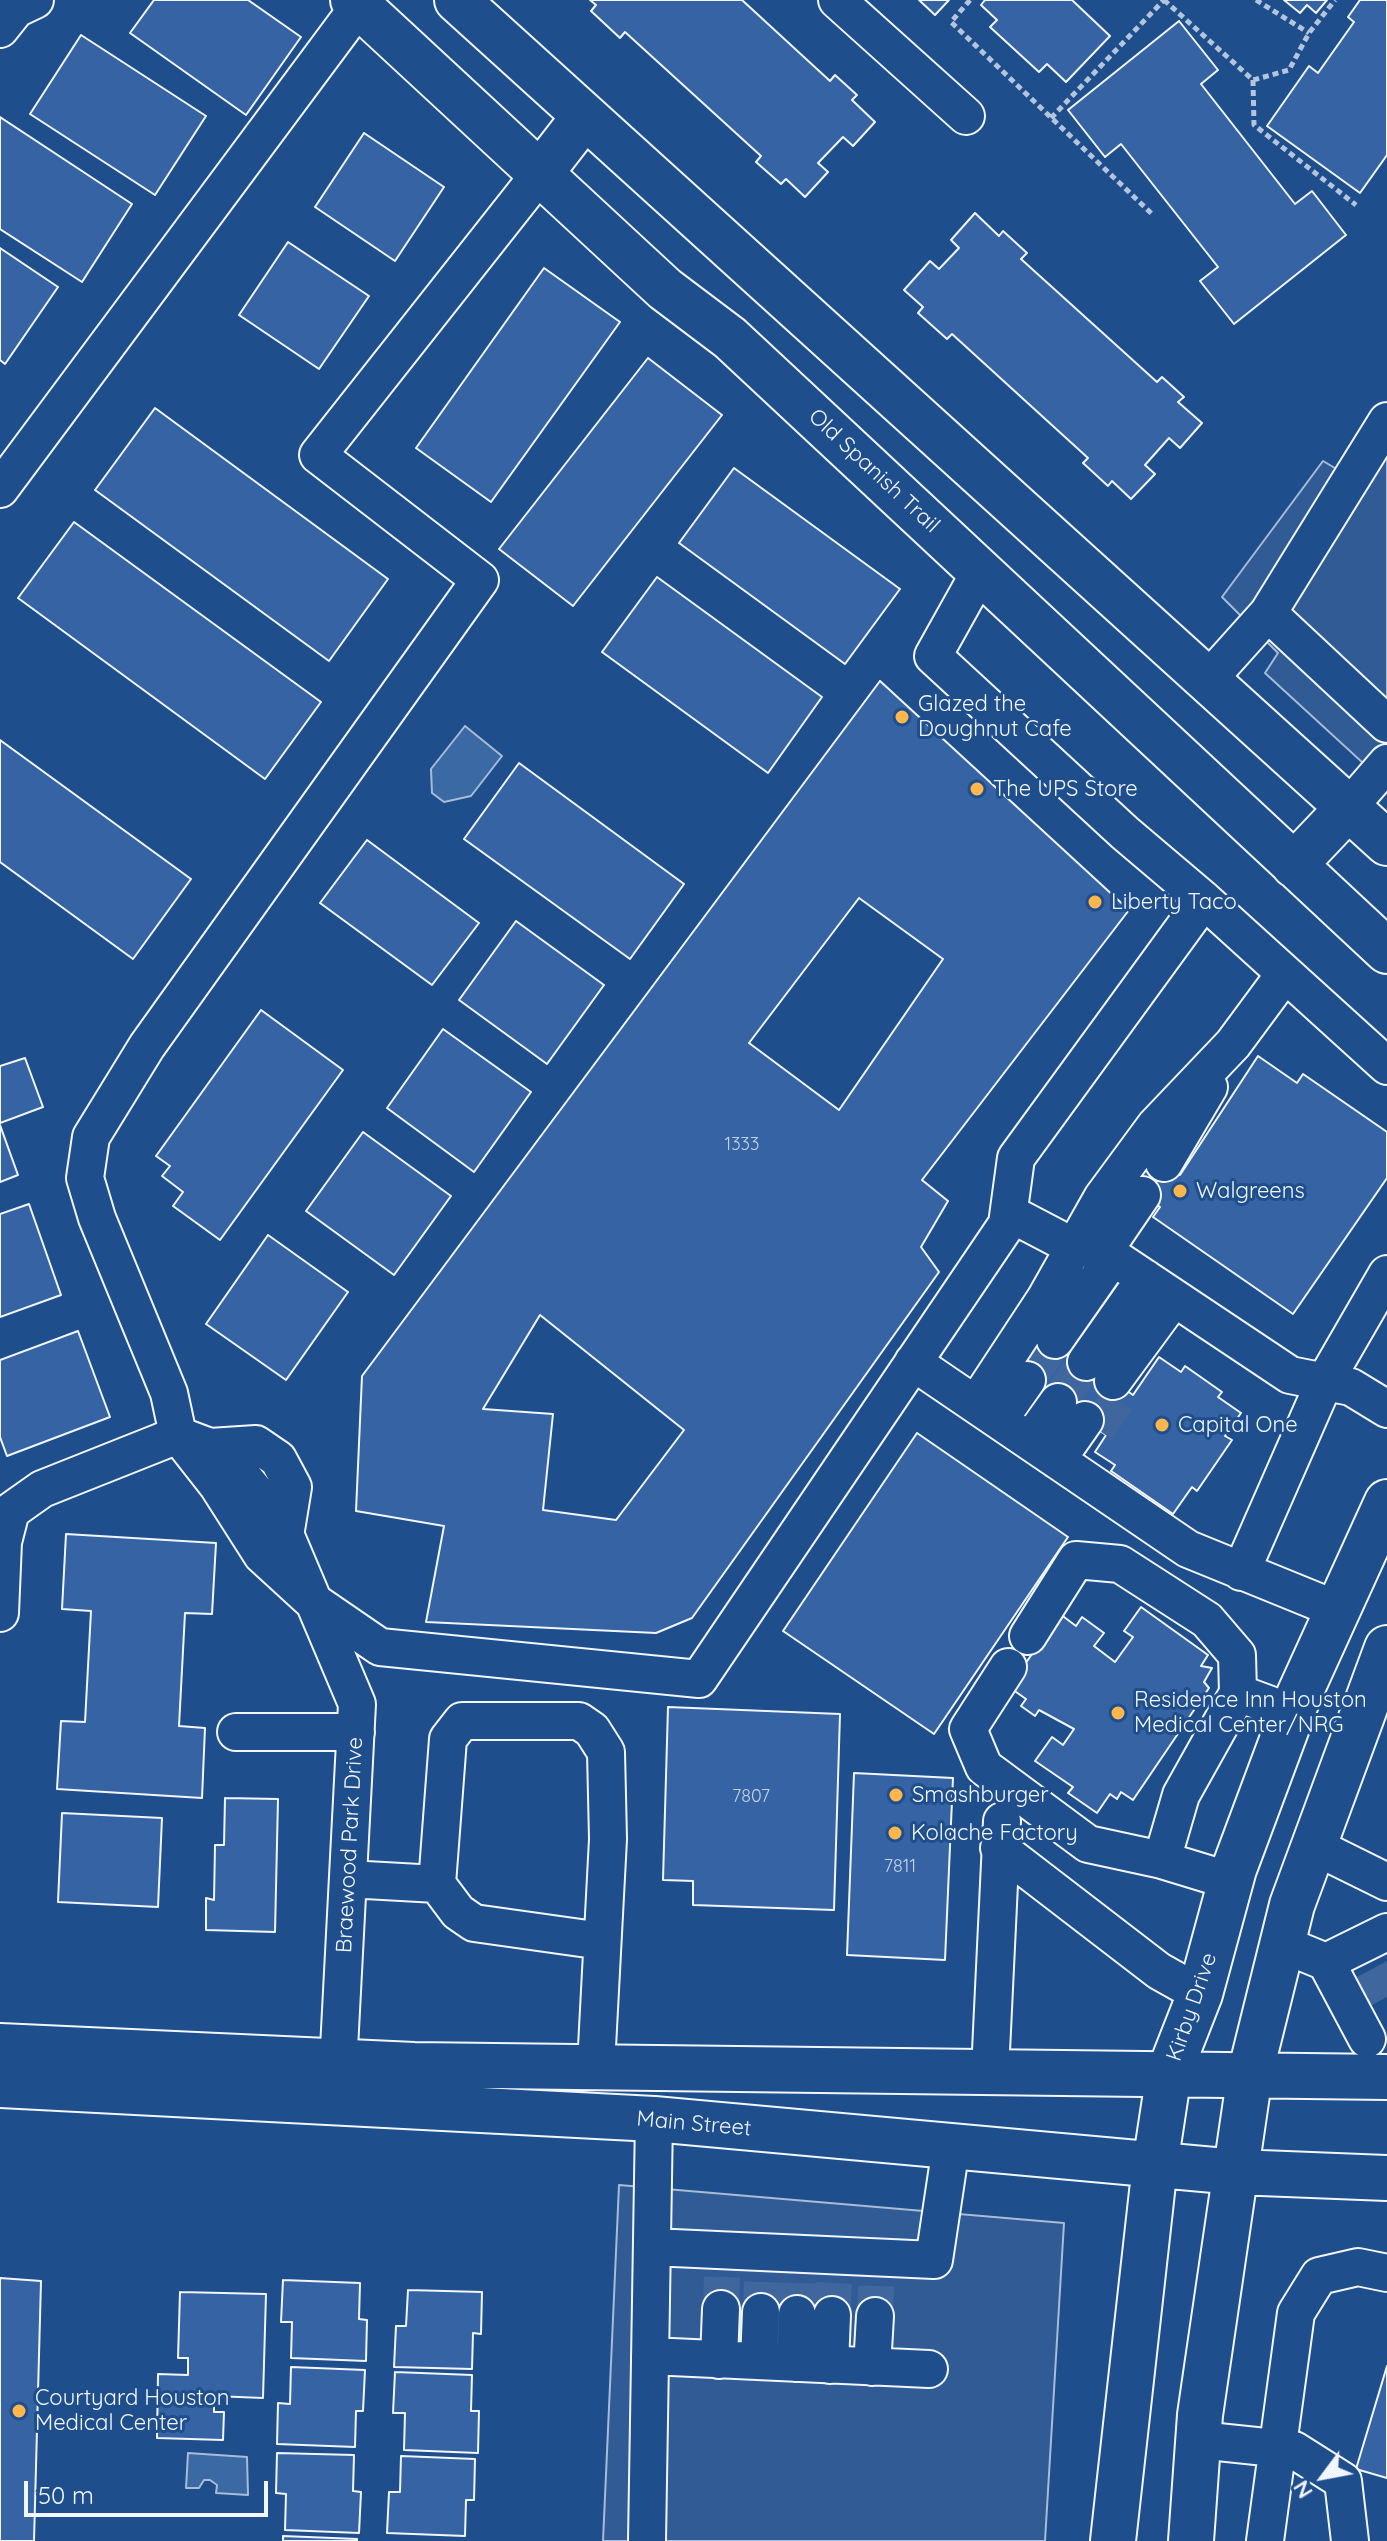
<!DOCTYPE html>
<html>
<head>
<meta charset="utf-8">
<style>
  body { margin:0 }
  #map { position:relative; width:1387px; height:2541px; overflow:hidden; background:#1f4e8c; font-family:Quicksand,sans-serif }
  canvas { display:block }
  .north { position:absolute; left:1283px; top:2437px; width:80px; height:80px; -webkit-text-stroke:6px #1f4e8c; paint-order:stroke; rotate:238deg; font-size:22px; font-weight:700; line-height:32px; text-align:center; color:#f2f6ff }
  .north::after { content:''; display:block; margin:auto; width:28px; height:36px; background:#f2f6ff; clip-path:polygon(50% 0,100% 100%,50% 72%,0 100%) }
  .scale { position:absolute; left:24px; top:2481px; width:244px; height:36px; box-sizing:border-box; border:4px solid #f2f6ff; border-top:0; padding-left:10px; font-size:24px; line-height:28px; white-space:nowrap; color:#f2f6ff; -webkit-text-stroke:6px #1f4e8c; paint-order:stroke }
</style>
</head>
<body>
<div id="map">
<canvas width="1387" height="2541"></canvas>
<div class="north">N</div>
<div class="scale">50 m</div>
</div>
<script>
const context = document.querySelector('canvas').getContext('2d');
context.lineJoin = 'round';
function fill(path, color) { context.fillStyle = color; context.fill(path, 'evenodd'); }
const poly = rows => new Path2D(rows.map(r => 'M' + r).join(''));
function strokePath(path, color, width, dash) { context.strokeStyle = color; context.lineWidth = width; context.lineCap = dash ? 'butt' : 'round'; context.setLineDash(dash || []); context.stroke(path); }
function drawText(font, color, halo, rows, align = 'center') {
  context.font = font + ' Quicksand,sans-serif'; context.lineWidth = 6; context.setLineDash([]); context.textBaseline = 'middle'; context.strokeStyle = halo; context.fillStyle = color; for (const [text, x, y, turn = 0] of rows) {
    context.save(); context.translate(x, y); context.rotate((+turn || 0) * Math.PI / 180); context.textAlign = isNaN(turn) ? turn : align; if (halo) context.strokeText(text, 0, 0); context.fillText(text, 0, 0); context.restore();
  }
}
const parking = poly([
  [1387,453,1387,785,1265,673,1278,653,1222,597,1323,461,1345,474,1387,453],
  [619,2185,1064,2223,1045,2541,603,2541,619,2185]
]);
fill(parking, '#305b95');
strokePath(parking, '#a8bbd7', 2);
const water = poly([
  [465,726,502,756,471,796,444,802,432,793,431,769,465,726],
  [188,2453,247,2457,248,2495,216,2493,217,2485,210,2480,204,2480,199,2488,186,2488,188,2453]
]);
fill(water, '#3b69a3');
strokePath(water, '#a8bbd7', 2);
const building = poly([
  [154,0,248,0,301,37,246,115,130,33,154,0],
  [590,0,742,0,830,81,835,75,857,95,852,100,875,122,853,146,843,137,818,163,828,172,805,197,786,179,781,184,756,162,761,156,625,32,620,38,591,11,596,5,590,0],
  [919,0,949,0,935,15,919,0],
  [985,0,1072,0,1110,36,1066,82,1047,64,1039,72,990,27,997,20,981,5,985,0],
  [1284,0,1327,0,1316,13,1307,5,1300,13,1284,0],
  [1360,0,1387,0,1387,155,1360,193,1267,126,1309,66,1318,73,1354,22,1348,17,1360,0],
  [1179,21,1218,70,1201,84,1295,204,1312,191,1346,235,1234,324,1200,281,1218,267,1121,144,1105,157,1068,110,1179,21],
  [81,35,206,116,155,195,30,114,81,35],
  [0,117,132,204,82,282,0,229,0,117],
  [364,133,444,187,395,261,315,207,364,133],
  [975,213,999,236,1003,231,1027,253,1021,259,1157,382,1162,377,1184,397,1178,402,1202,423,1180,448,1169,438,1145,465,1155,474,1131,499,1112,481,1108,486,1083,463,1088,458,952,334,947,339,918,313,923,307,904,290,930,261,939,269,959,248,951,240,975,213],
  [288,242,369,296,319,369,239,315,288,242],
  [0,248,58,287,5,364,0,360,0,248],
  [544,268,620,322,491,502,416,448,544,268],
  [648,358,722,415,573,606,499,549,648,358],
  [155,408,388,579,329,661,95,490,155,408],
  [734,468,900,589,845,664,679,543,734,468],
  [74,522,321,702,265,779,18,598,74,522],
  [657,577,822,697,768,773,602,652,657,577],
  [880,681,1129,910,922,1180,948,1201,921,1247,939,1272,692,1618,656,1633,426,1622,444,1526,356,1511,362,1376,880,681],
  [859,898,943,959,839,1110,749,1043,859,898],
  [540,1315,684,1430,616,1520,543,1510,553,1414,483,1409,540,1315],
  [0,740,191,879,133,959,0,862,0,740],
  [519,763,684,884,630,959,464,839,519,763],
  [367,840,479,923,432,985,320,903,367,840],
  [516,921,604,985,547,1064,459,1000,516,921],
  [261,1010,343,1070,220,1240,173,1206,183,1192,162,1176,170,1166,156,1156,261,1010],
  [443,1029,531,1092,474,1172,387,1108,443,1029],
  [1258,1056,1297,1083,1303,1074,1387,1132,1387,1178,1293,1314,1153,1217,1160,1207,1133,1188,1154,1157,1180,1175,1258,1056],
  [25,1058,43,1107,0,1123,0,1066,25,1058],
  [0,1125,18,1175,0,1182,0,1125],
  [363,1132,451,1196,394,1275,306,1211,363,1132],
  [29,1204,61,1295,0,1317,0,1214,29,1204],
  [268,1235,348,1292,286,1380,206,1324,268,1235],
  [78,1331,110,1417,7,1456,0,1437,0,1360,78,1331],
  [1043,1333,1133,1395,1159,1357,1181,1372,1185,1366,1222,1392,1218,1397,1241,1413,1225,1436,1232,1440,1197,1491,1192,1487,1173,1514,1111,1471,1115,1465,1095,1452,1106,1435,1016,1373,1043,1333],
  [917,1433,1068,1537,934,1734,783,1631,917,1433],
  [66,1534,216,1543,212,1614,185,1613,179,1726,205,1728,202,1798,57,1789,61,1721,85,1722,91,1611,62,1609,66,1534],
  [1141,1607,1208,1655,1201,1666,1212,1668,1204,1682,1209,1688,1133,1800,1121,1792,1117,1799,1110,1794,1097,1813,1068,1793,1073,1787,1035,1761,1052,1737,1063,1745,1074,1729,1039,1710,1035,1716,1021,1706,1026,1699,1009,1687,1060,1614,1076,1626,1082,1617,1104,1633,1094,1646,1115,1662,1133,1637,1124,1631,1141,1607],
  [668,1707,840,1714,834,1910,693,1905,693,1881,663,1880,668,1707],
  [854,1773,953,1778,945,1960,847,1955,854,1773],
  [225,1798,278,1799,275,1932,206,1930,206,1898,214,1900,215,1845,224,1845,225,1798],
  [62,1813,162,1818,158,1907,58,1902,62,1813],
  [0,2278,41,2281,34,2541,0,2541,0,2278],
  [283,2280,360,2283,359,2319,367,2320,366,2361,291,2358,292,2322,281,2322,283,2280],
  [408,2290,482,2292,481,2334,473,2333,472,2369,394,2367,396,2326,406,2326,408,2290],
  [180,2292,266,2294,263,2398,214,2396,214,2412,224,2412,223,2440,157,2438,158,2374,188,2375,188,2358,178,2358,180,2292],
  [1387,2366,1387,2478,1356,2469,1387,2366],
  [291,2367,365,2370,363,2411,356,2411,355,2447,277,2444,278,2403,290,2404,291,2367],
  [395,2372,472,2375,471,2411,479,2411,478,2453,404,2450,405,2413,393,2413,395,2372],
  [277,2453,354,2455,353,2491,361,2492,359,2533,285,2530,286,2494,276,2493,277,2453],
  [401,2456,475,2459,474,2500,466,2500,465,2536,387,2533,389,2492,400,2492,401,2456],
  [283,2536,357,2539,357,2541,283,2541,283,2536]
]);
fill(building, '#3563a3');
strokePath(building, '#f2f6ff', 2);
strokePath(poly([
  [1027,1380,1055,1340],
  [1058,1402,1086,1362],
  [1097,1429,1125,1389],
  [1372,1969,1387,1997],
  [721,2309,722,2277],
  [761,2312,762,2282],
  [797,2314,798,2283],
  [832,2315,834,2283],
  [875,2316,876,2286]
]), '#3f679d', 36, [36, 18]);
const minor = poly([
  [837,0,966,116],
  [0,29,16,9,35,0],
  [539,175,318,455,480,580,147,1046,91,1137,85,1178,97,1218,169,1393,178,1435,218,1486,262,1555,310,1599,380,1647,699,1679,1007,1224,1016,1158,1204,900,1125,833,933,656,981,570],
  [1387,421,1268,613,1387,724],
  [0,489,359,6],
  [1206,682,1268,613],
  [1348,808,1387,763],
  [1204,900,1387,1066],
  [1164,1163,1209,1087],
  [1011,1214,1074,1247,1104,1251,1290,1375,1351,1387,1387,1409],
  [1104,1251,1142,1195],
  [1055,1340,1113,1257],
  [913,1362,1188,1549,1338,1610],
  [1086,1362,1145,1278],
  [1113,1381,1174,1298],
  [976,1404,1045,1299,1102,1198,1155,1126,1233,1044,1284,975],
  [999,1420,1027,1380],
  [1030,1441,1058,1402],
  [210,1447,256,1444,278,1459,293,1487,285,1536],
  [1057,1460,1085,1420],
  [1241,1572,1324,1383,1387,1274],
  [0,1613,3,1542,11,1511,42,1489,178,1435,210,1447,236,1468,280,1522,357,1704,337,2087],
  [1028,1636,1076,1560,1120,1564,1207,1620,1237,1655,1238,1693],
  [1008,1667,968,1729,984,1767,1088,1844,1162,1860],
  [236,1732,356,1732],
  [1314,1846,1387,1882],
  [999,1848,1159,1971,1200,1994],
  [348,1879,437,1884,448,1739,462,1721,579,1721,592,1730,606,1752,608,1839,596,2066],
  [1231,1881,1162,1860,1181,1795,1238,1693,1292,1713],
  [437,1884,458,1912,474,1923,602,1941],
  [1282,1944,1326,1962,1367,2039],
  [1326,1962,1387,1932],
  [990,2072,1002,1821],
  [652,2247,934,2260,951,2147],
  [650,2356,929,2369],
  [719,2360,721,2309],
  [759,2361,761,2312],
  [795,2363,797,2314],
  [830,2365,832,2315],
  [872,2367,875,2316],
  [1199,2440,1294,2450,1343,2481,1350,2541],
  [647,2541,654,2119],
  [1265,2541,1296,2313,1319,2276,1358,2267,1387,2273]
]);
const major = poly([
  [353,0,665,289,730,338,1387,951],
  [457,0,1387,843],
  [539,175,584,117],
  [1294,865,1348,808],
  [0,2046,414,2065,1387,2077],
  [0,2085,654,2119,1236,2172,1387,2178],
  [1113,2541,1155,2165,1169,2073,1200,1994,1234,1869,1299,1695,1387,1502],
  [1191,2541,1200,2415,1250,2074,1292,1905,1387,1648]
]);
strokePath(minor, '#f2f6ff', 40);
strokePath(major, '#f2f6ff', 48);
strokePath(poly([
  [970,0,951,22,1152,214],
  [1164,0,1253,80,1289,70,1309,33,1335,0],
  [1256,0,1309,33],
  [1253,80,1254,125,1356,205],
  [1051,118,1164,0]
]), '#b3c4dc', 5, [6, 4]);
strokePath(minor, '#1f4e8c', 36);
strokePath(major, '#1f4e8c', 44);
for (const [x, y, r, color] of [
  [902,717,8,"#ffb74d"],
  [977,789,8,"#ffb74d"],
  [1095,902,8,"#ffb74d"],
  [1180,1191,8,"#ffb74d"],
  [1162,1425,8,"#ffb74d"],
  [1118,1713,8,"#ffb74d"],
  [896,1795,8,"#ffb74d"],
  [895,1833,8,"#ffb74d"],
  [19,2411,8,"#ffb74d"]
]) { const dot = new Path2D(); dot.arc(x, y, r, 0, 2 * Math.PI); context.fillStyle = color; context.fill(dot); strokePath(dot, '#1f4e8c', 3); }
drawText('18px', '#c3d1e8', null, [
  ["1333",742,1145],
  ["7807",751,1797],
  ["7811",900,1867]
]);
drawText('22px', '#f2f6ff', '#1f4e8c', [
  ["Old Spanish Trail",874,471,43],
  ["Braewood Park Drive",350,1845,-87],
  ["Kirby Drive",1192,2007,-71],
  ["Main Street",694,2124,5]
]);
drawText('22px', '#f2f6ff', '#1f4e8c', [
  ["Glazed the",918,704],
  ["Doughnut Cafe",918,729],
  ["The UPS Store",993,789],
  ["Liberty Taco",1111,902],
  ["Walgreens",1196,1191],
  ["Capital One",1178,1425],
  ["Residence Inn Houston",1134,1700],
  ["Medical Center/NRG",1134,1725],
  ["Smashburger",912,1795],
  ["Kolache Factory",911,1833],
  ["Courtyard Houston",35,2398],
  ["Medical Center",35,2423]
], 'left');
</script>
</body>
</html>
